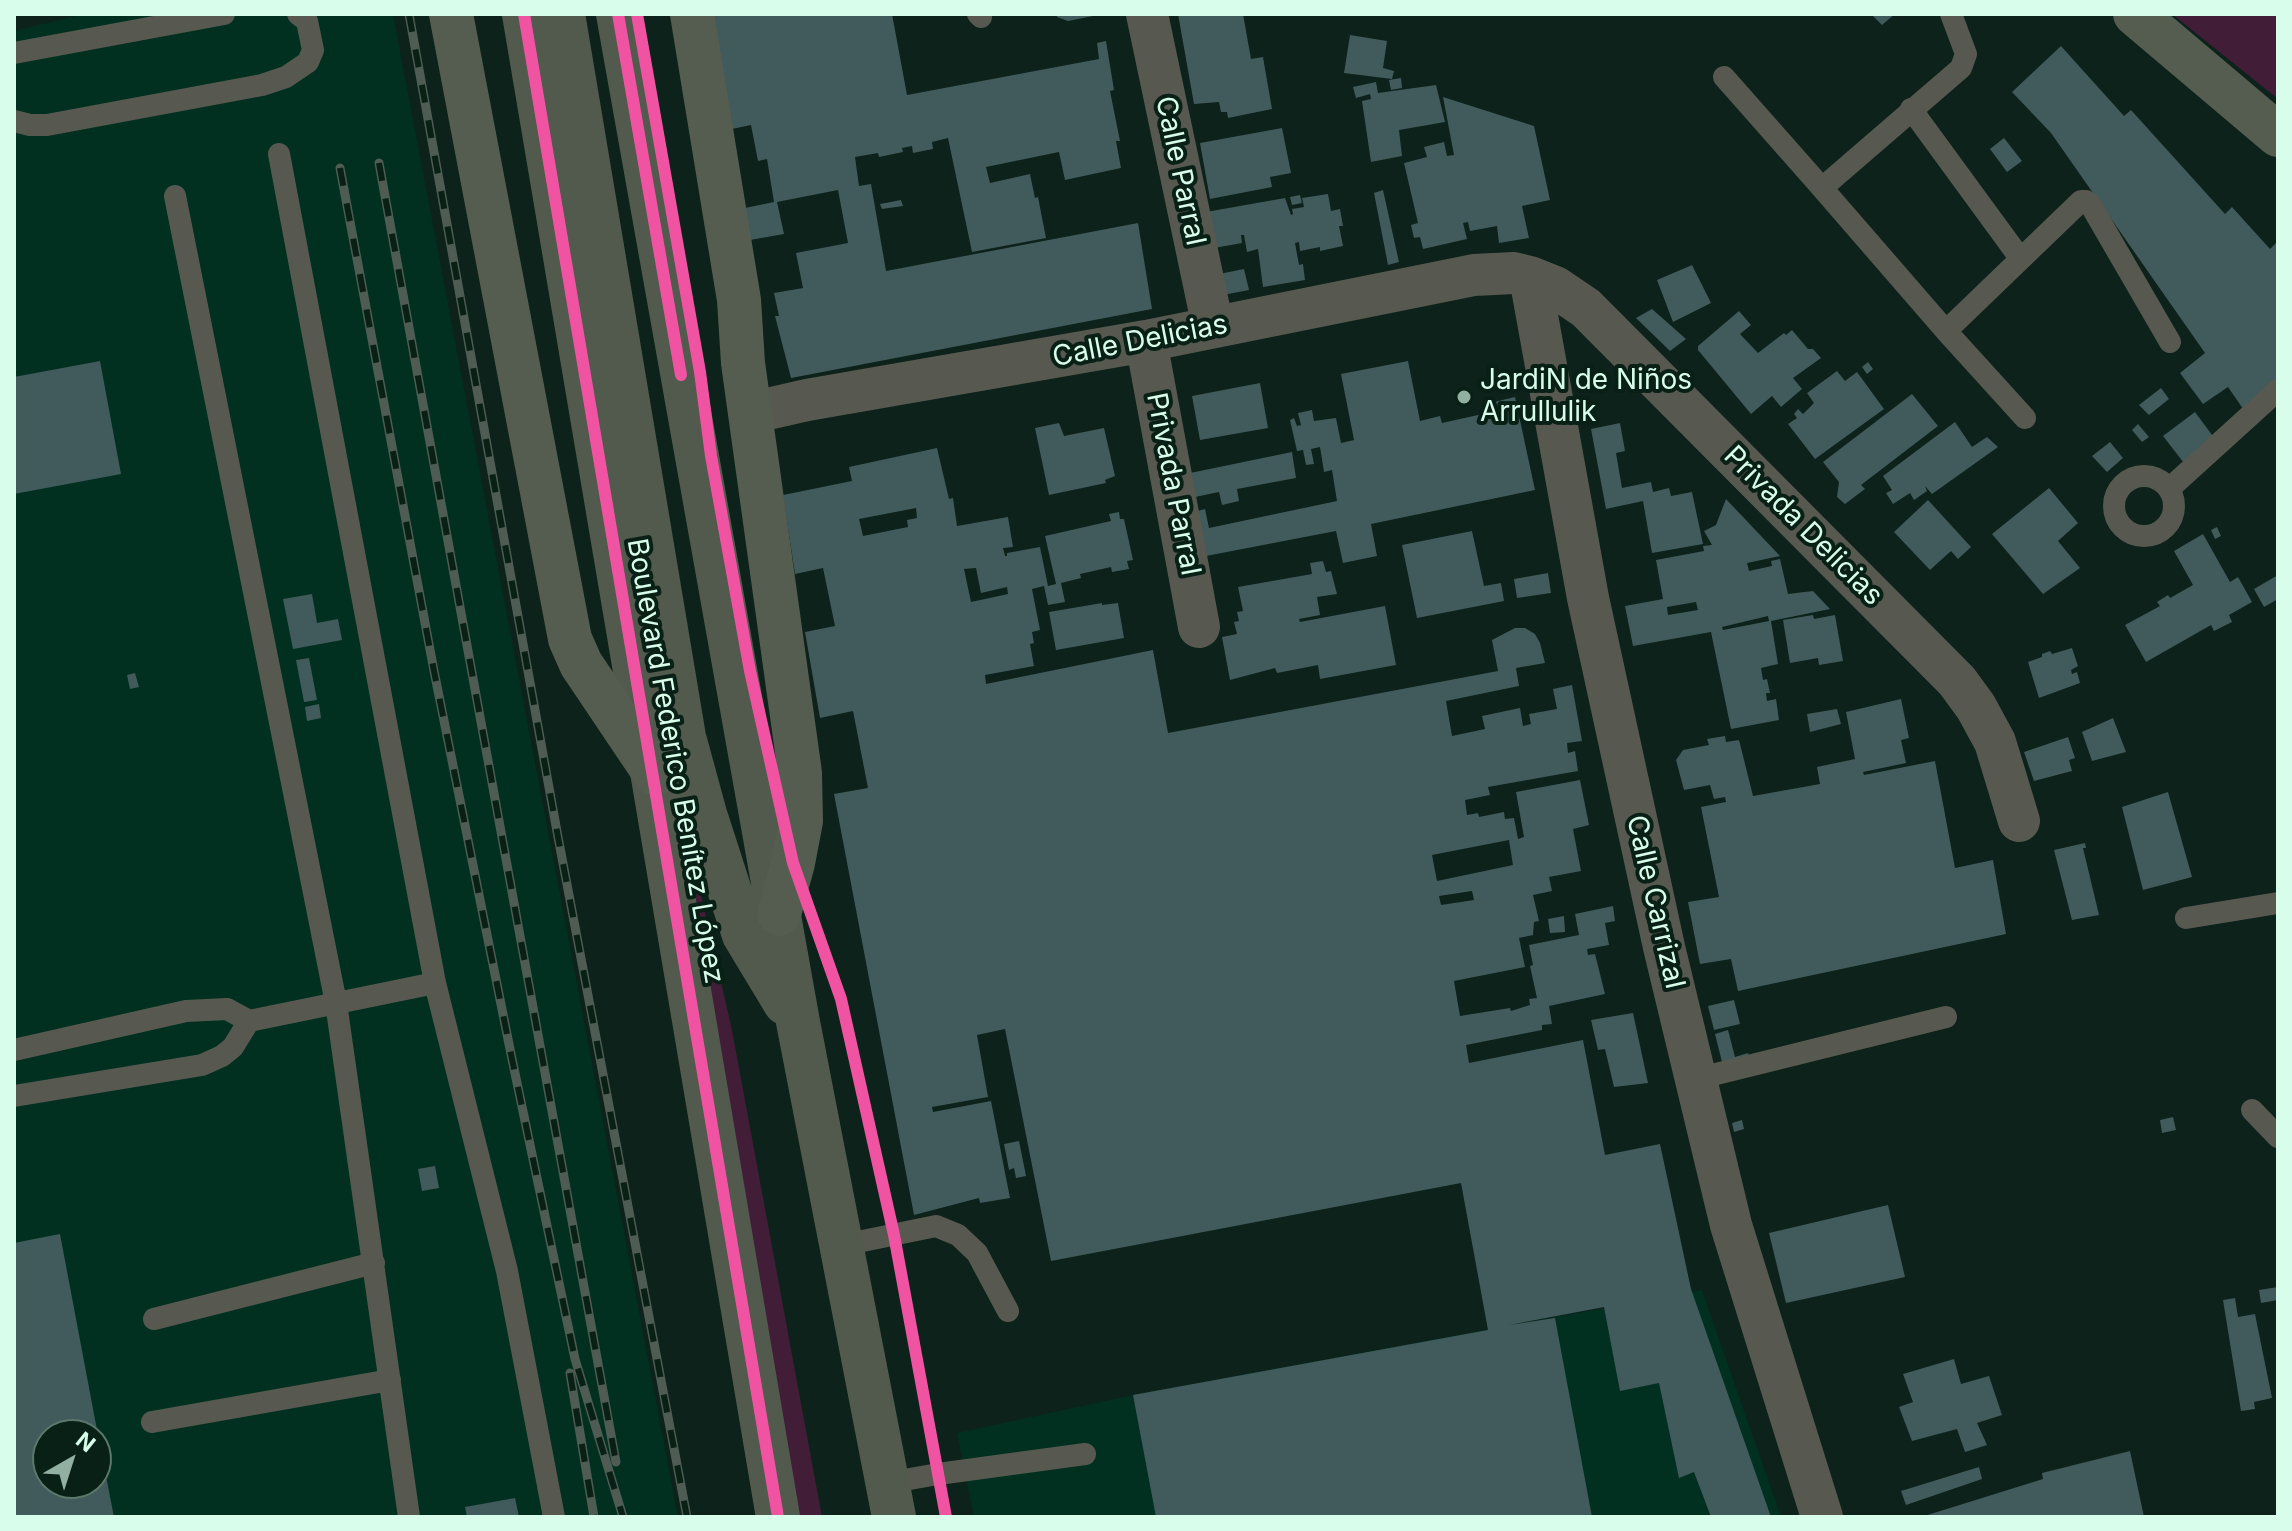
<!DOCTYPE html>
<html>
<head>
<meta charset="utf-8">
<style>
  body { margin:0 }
  #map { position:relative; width:2292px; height:1531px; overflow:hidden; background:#0c221a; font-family:Inter,sans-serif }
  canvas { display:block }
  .frame { position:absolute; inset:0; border:16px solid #d9fdeb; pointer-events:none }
  .north { position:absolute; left:32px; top:1419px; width:80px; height:80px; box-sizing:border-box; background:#082016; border:2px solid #5c786b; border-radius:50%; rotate:39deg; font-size:22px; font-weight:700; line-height:32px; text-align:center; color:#d9fdeb }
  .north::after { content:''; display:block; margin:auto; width:28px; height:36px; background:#91b0a2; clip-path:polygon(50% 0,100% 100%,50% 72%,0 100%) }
</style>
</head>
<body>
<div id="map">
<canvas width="2292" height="1531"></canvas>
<div class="frame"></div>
<div class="north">N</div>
</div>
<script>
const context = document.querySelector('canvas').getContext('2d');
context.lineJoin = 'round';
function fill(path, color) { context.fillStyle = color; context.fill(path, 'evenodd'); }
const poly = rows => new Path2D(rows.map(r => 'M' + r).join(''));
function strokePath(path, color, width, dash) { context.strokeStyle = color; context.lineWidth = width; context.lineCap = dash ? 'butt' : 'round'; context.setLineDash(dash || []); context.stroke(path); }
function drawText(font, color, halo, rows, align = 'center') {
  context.font = font + ' Inter,sans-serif'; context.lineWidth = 8; context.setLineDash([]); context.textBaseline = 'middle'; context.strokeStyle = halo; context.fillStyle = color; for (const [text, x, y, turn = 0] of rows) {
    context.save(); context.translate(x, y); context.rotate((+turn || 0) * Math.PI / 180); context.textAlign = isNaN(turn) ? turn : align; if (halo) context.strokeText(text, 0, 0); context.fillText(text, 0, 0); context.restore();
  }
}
fill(poly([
  [84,14,393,14,678,1517,14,1517,14,31],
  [48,1435,96,1435,96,1483,48,1483],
  [1702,1290,1781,1517,974,1517,957,1433,1133,1395]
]), '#023020');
fill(poly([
  [2172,14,2278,14,2278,99],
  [688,858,702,899,732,1030,822,1517,797,1517]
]), '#421d37');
fill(poly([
  [713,14,892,14,907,95,1099,59,1097,43,1106,41,1114,90,1110,91,1120,141,1116,141,1121,168,1065,180,1059,152,986,167,990,183,1030,174,1035,198,1038,197,1046,238,972,252,948,138,932,142,933,149,913,153,912,146,902,148,903,152,879,157,878,153,855,157,859,186,871,184,886,271,1138,223,1152,309,791,378,775,316,779,316,774,293,803,288,796,253,848,243,838,190,777,202,784,234,750,240,745,208,774,202,767,159,758,161,751,125,732,129],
  [1057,14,1097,14,1098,15,1068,21,1057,17],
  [1178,14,1243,14,1251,59,1263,57,1272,109,1228,118,1227,112,1221,112,1219,102,1194,104],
  [1871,14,1895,14,1882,25],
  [1350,35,1387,41,1383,68,1394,71,1392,79,1344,73],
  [2061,46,2124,116,2131,110,2225,214,2232,207,2270,249,2276,243,2278,244,2278,393,2250,419,2228,387,2203,404,2180,373,2205,353,2051,133,2012,92],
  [1401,78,1402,88,1391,90,1389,80],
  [1376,82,1378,93,1436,85,1445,122,1399,130,1402,156,1371,162,1362,101,1371,99,1370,94,1356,98,1353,87],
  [1443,97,1534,126,1550,200,1522,206,1529,238,1499,243,1497,226,1470,231,1468,222,1463,223,1467,239,1423,249,1420,237,1414,238,1411,225,1418,223,1404,163,1427,157,1424,147,1444,142,1447,156,1454,155],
  [1282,128,1291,173,1270,177,1272,187,1210,199,1200,143],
  [2004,138,2022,161,2007,172,1990,149],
  [1383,190,1399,262,1388,265,1374,193],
  [1328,194,1331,211,1340,209,1343,226,1339,226,1343,246,1320,251,1320,247,1300,251,1299,242,1295,243,1299,265,1303,264,1305,280,1263,287,1258,249,1247,252,1244,235,1241,235,1242,243,1214,248,1206,212,1285,198,1291,215,1293,214,1292,209,1304,207,1302,198],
  [1300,195,1302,203,1292,205,1290,197],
  [901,200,903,206,882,209,880,204],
  [1692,265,1711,303,1673,322,1657,280],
  [1244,269,1249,290,1223,295,1219,274],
  [1652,309,1686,339,1670,351,1636,318],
  [1739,311,1751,325,1740,334,1758,353,1784,333,1786,335,1792,330,1808,349,1813,349,1821,358,1793,378,1802,389,1781,407,1772,396,1751,414,1698,350,1698,346],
  [100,361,121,474,14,494,14,377],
  [1408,361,1420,421,1440,416,1442,423,1496,411,1494,402,1515,397,1535,490,1371,524,1377,556,1343,563,1336,531,1206,556,1197,511,1205,509,1209,528,1337,501,1332,470,1324,472,1320,447,1311,449,1314,464,1306,465,1303,450,1297,451,1290,420,1294,418,1297,426,1301,425,1298,413,1312,410,1314,421,1336,418,1341,443,1354,440,1341,374],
  [1868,362,1873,369,1867,374,1862,367],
  [1837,371,1845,381,1857,372,1884,409,1815,459,1788,424,1797,418,1794,414,1798,409,1803,414,1814,403,1807,393],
  [1260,383,1268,428,1200,440,1192,396],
  [2161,388,2169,399,2149,415,2139,405],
  [1912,394,1938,426,1861,485,1865,489,1845,504,1837,497,1839,482,1823,462],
  [2195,412,2215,439,2184,463,2163,436],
  [1955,422,1972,447,1987,437,1998,447,1932,494,1925,486,1927,491,1914,500,1910,493,1893,504,1886,493,1892,490,1883,476],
  [1059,423,1064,436,1104,428,1115,476,1105,480,1106,483,1049,495,1035,428],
  [1620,423,1625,451,1616,453,1622,488,1651,482,1653,492,1669,488,1671,496,1692,492,1703,544,1652,553,1643,501,1606,509,1591,429],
  [2138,424,2149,437,2142,442,2132,430],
  [2110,442,2123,458,2107,472,2092,456],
  [937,448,949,499,953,498,957,526,1008,517,1013,547,1003,548,1005,556,1007,556,1007,553,1040,547,1048,586,1056,584,1045,536,1111,521,1109,514,1119,512,1120,519,1124,519,1133,560,1127,561,1129,569,1112,572,1111,567,1080,574,1081,578,1061,583,1065,602,1048,605,1044,586,1032,589,1040,630,1032,632,1034,643,1030,644,1034,666,985,675,986,684,1153,650,1168,733,1498,671,1492,640,1515,628,1525,628,1535,634,1540,643,1545,663,1516,668,1519,686,1446,701,1452,736,1485,729,1482,716,1520,708,1523,726,1531,724,1529,714,1557,709,1553,689,1572,685,1582,741,1567,743,1568,753,1575,751,1578,771,1488,787,1490,795,1465,800,1467,815,1478,813,1479,817,1504,812,1505,819,1514,818,1518,839,1524,837,1516,792,1580,780,1589,825,1573,829,1581,871,1549,877,1552,891,1533,895,1539,921,1534,922,1533,935,1519,938,1525,967,1454,981,1460,1016,1510,1008,1511,1011,1530,1005,1529,999,1537,998,1530,966,1533,965,1529,945,1579,935,1575,914,1613,906,1615,921,1605,923,1609,945,1587,949,1588,955,1595,954,1605,994,1549,1006,1552,1024,1542,1025,1542,1030,1466,1045,1469,1063,1583,1040,1605,1155,1660,1144,1691,1289,1771,1517,1711,1517,1694,1472,1679,1478,1659,1383,1620,1391,1604,1307,1509,1325,1555,1318,1592,1517,1156,1517,1133,1395,1488,1330,1461,1183,1051,1261,1005,1029,977,1035,988,1097,932,1107,933,1112,991,1101,1010,1198,980,1203,979,1198,914,1215,834,794,868,788,853,711,820,718,805,632,835,626,823,568,795,574,783,495,852,481,849,467],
  [916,508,917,518,907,520,908,527,863,536,859,519],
  [976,568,981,593,1007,587,1008,594,971,602,964,569],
  [1509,840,1513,865,1437,881,1432,855],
  [1472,891,1474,900,1441,905,1439,896],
  [1292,452,1296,478,1237,489,1239,501,1222,505,1219,492,1195,497,1190,473],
  [2049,488,2078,523,2058,541,2080,568,2043,594,1992,534],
  [1726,499,1780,556,1747,563,1749,571,1772,566,1771,561,1780,559,1788,594,1813,591,1830,609,1771,621,1778,664,1761,668,1763,680,1767,679,1770,693,1766,693,1767,701,1776,699,1779,720,1731,729,1711,632,1633,646,1625,606,1663,599,1656,560,1704,551,1703,546,1712,545,1704,531,1716,525],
  [1696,602,1698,610,1668,615,1667,607],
  [1768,616,1769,621,1723,630,1722,627],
  [1928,500,1971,547,1958,559,1951,551,1930,570,1894,532],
  [2217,527,2221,536,2215,539,2211,530],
  [1472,531,1484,586,1501,583,1504,601,1417,618,1402,545],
  [2203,534,2230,582,2238,577,2252,602,2229,615,2232,622,2214,631,2211,625,2146,662,2125,625,2160,606,2157,602,2168,595,2170,598,2193,585,2174,551],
  [1323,561,1326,572,1331,571,1337,594,1317,597,1320,615,1299,619,1300,622,1385,606,1396,665,1320,679,1318,665,1277,673,1275,668,1230,680,1222,637,1237,634,1234,622,1239,621,1237,612,1243,611,1238,587,1312,574,1310,563],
  [1548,573,1551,593,1517,598,1514,579],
  [2278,575,2278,599,2264,607,2254,589],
  [312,594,317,623,338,619,342,640,293,649,283,599],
  [1102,603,1102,605,1118,603,1124,638,1056,650,1049,612],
  [1813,615,1814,619,1835,615,1843,661,1819,665,1818,658,1790,663,1783,620],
  [2072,648,2078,666,2071,670,2072,674,2077,672,2080,683,2039,698,2028,662,2042,657,2042,654,2050,651,2052,654],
  [309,658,317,700,304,702,296,660],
  [135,673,139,687,130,689,127,675],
  [1901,699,1909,738,1901,740,1906,763,1863,772,1864,775,1935,761,1955,868,1993,860,2006,934,1738,991,1731,959,1700,964,1688,902,1719,897,1701,807,1726,802,1725,797,1714,799,1710,785,1684,790,1676,760,1683,750,1709,745,1707,739,1725,736,1726,742,1739,740,1753,796,1820,784,1817,767,1855,759,1846,712],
  [319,704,321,718,307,721,305,707],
  [1837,709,1841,724,1810,732,1807,714],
  [2113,718,2126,752,2092,761,2082,732],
  [2068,737,2075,758,2069,760,2072,771,2034,781,2024,752],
  [2168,792,2192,877,2143,890,2122,807],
  [2085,843,2086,848,2083,848,2099,915,2072,920,2054,850],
  [1564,916,1565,932,1550,933,1548,919],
  [1734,1000,1740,1024,1714,1030,1708,1006],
  [1633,1013,1648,1083,1614,1087,1605,1049,1598,1050,1591,1020],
  [1728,1030,1735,1057,1748,1053,1752,1064,1724,1070,1715,1034],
  [2173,1117,2176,1130,2162,1133,2160,1120],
  [1742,1120,1744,1129,1734,1132,1732,1123],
  [1019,1141,1026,1176,1016,1178,1014,1168,1009,1170,1004,1144],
  [435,1166,439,1188,422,1191,418,1169],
  [1888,1205,1905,1277,1786,1303,1769,1233],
  [60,1234,97,1430,114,1517,14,1517,14,1243],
  [48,1435,96,1435,96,1483,48,1483],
  [2278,1287,2278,1300,2261,1303,2259,1290],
  [2235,1298,2238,1317,2255,1314,2272,1398,2254,1402,2255,1409,2241,1411,2223,1300],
  [1954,1359,1961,1384,1989,1376,2002,1415,1977,1423,1987,1445,1965,1452,1957,1429,1912,1441,1899,1407,1913,1402,1903,1374],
  [2130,1451,2144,1517,1921,1517,2043,1479,2042,1473],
  [1979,1467,1982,1479,1906,1505,1901,1491],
  [515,1498,519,1517,467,1517,465,1507]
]), '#415a5c');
strokePath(poly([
  [978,14,981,17],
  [14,53,224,14],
  [1724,77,1822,188,1961,68,1966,54,1951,14],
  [1911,109,2020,258],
  [14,121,30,125,47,125,262,85,286,77,308,62,313,50,307,21,298,14],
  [279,154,435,983,507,1271,554,1517],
  [1822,188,1946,331],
  [175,196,336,1003,409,1517],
  [2025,418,1946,331,2081,201,2086,201,2090,204,2170,342],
  '2114 506a30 30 0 1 1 60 0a30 30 0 1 1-60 0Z',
  [2170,488,2278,390],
  [2186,918,2278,903],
  [14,1050,186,1011,227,1009,249,1021,435,983],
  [1696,1079,1946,1017],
  [14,1096,202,1065,222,1056,233,1047,249,1021],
  [2252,1110,2278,1137],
  [843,1245,936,1226,958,1235,977,1253,1008,1311],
  [154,1319,374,1263],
  [152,1422,390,1380],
  [887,1483,938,1474,1085,1454]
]), '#575950', 22);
strokePath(poly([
  [1147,14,1213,327],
  [1530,277,1588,598,1664,947,1731,1225,1822,1517],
  [1146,341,1199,627],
  [750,413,807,400,1146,341,1474,275,1514,273,1530,277,1555,287,1586,308,1957,681,1976,707,1995,742,2019,821]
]), '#575950', 42);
strokePath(poly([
  [524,14,778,1517],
  [563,14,684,737,705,814,744,935,785,1003],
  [618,14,798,1022,894,1517]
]), '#52594d', 44);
strokePath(poly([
  [451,14,570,639,581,664,655,774],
  [692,14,739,300,743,363,800,773,801,821,793,863,779,914],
  [2135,14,2278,135]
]), '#555c50', 44);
const rail = poly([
  [409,14,558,837,687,1517],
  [379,163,616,1462],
  [340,168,434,671,512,1059,575,1359,623,1517],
  [570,1373,594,1517]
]);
strokePath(rail, '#4e5c53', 9);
strokePath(rail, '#082016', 6, [18]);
strokePath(poly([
  [524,14,778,1517],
  [618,14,681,375],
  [637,14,700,372,711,456,750,671,793,863,841,999,894,1235,946,1517]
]), '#f153a3', 12);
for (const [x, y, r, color] of [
  [1464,397,8,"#91b0a2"]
]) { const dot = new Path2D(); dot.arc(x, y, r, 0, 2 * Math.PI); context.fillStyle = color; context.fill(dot); strokePath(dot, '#082016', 3); }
drawText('28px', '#d9fdeb', '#082016', [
  ["Calle Parral",1180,171,78],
  ["Calle Delicias",1140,341,-11],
  ["Privada Parral",1173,484,79],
  ["Privada Delicias",1803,526,45],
  ["Boulevard Federico Benítez López",675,761,80],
  ["Calle Carrizal",1655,902,77]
]);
drawText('28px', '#d9fdeb', '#082016', [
  ["JardiN de Niños",1480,381],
  ["Arrullulik",1480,413]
], 'left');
</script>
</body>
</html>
